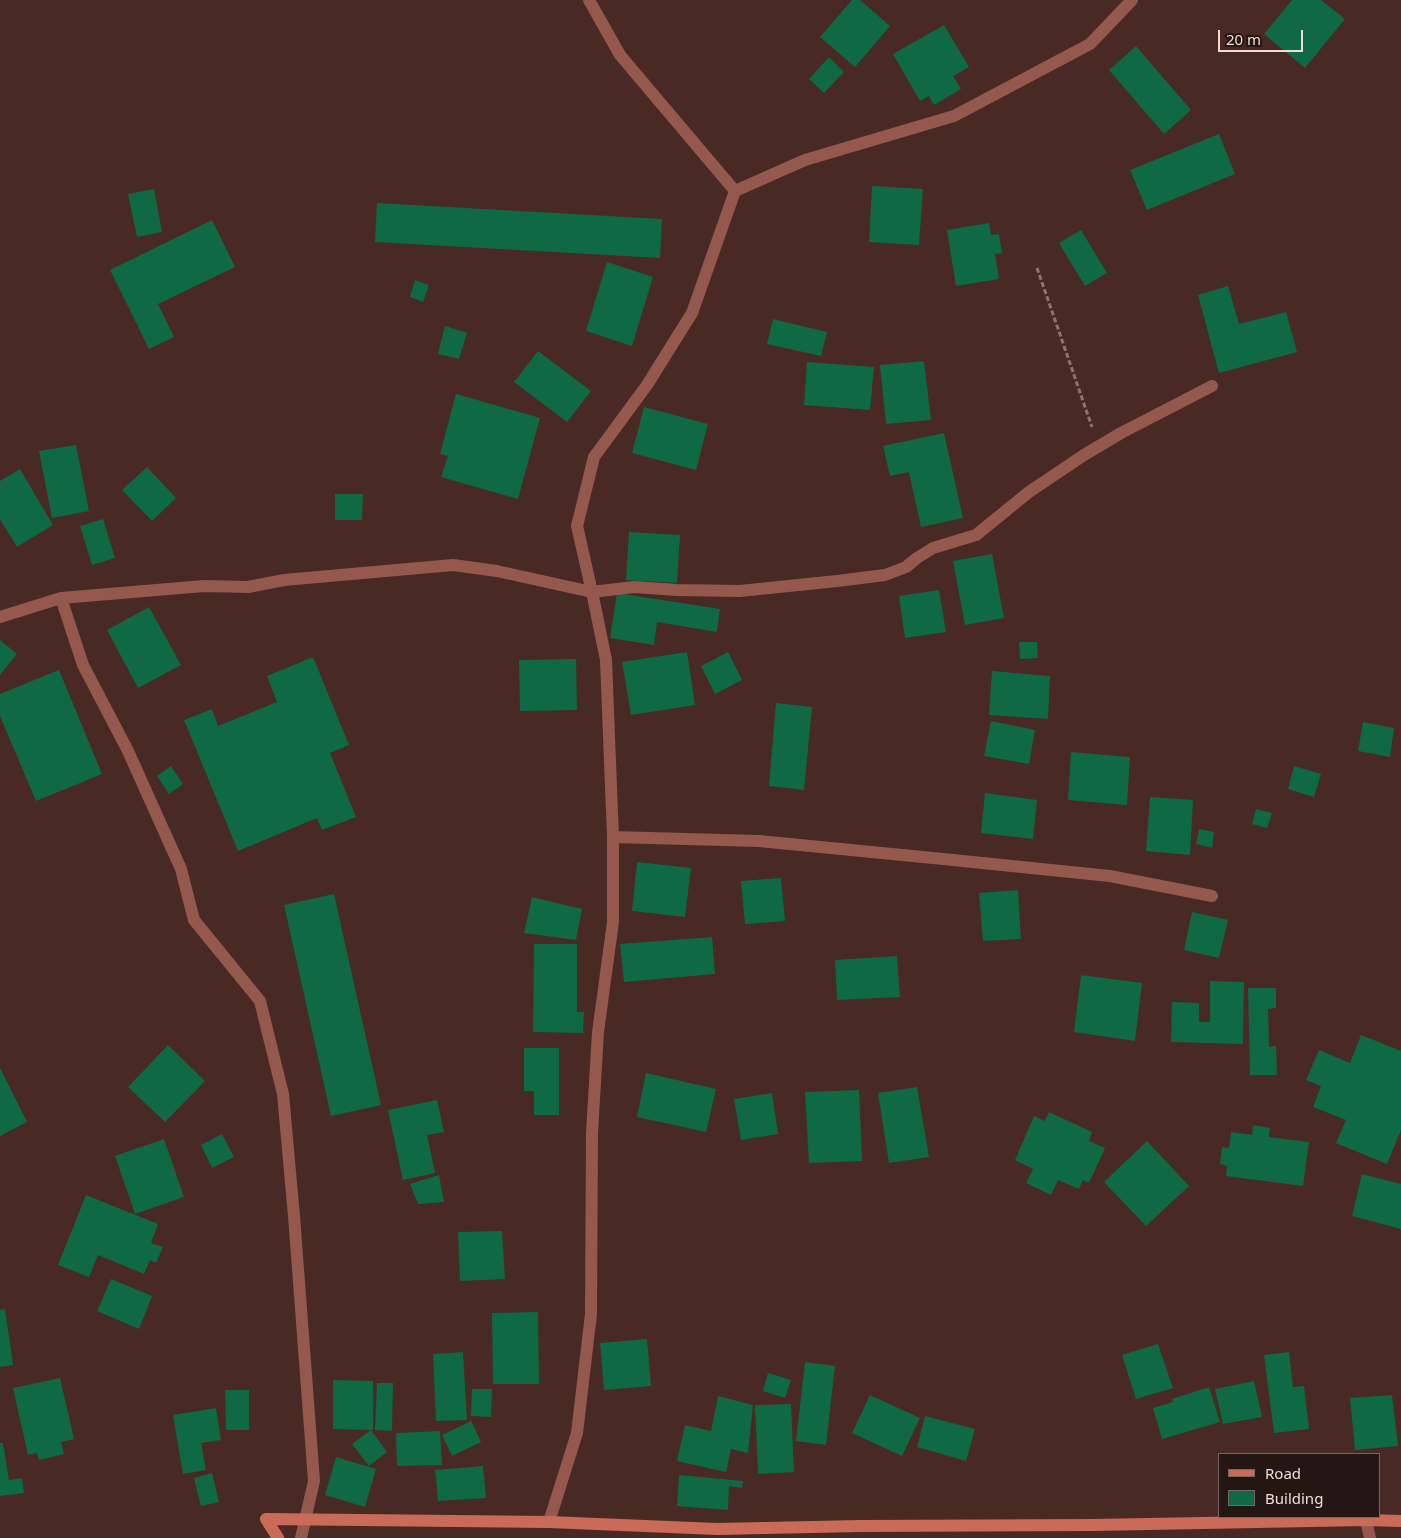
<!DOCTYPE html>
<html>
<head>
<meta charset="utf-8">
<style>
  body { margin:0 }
  #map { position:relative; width:1401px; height:1538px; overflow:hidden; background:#482923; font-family:"Noto Sans",sans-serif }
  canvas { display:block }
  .legend { position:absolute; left:1218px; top:1453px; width:162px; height:65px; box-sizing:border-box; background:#241613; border:1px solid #766561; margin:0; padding:6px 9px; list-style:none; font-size:15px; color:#f1dcd7 }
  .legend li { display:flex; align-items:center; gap:10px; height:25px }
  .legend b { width:25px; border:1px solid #766561 }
  .scale { position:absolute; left:1218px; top:30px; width:85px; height:22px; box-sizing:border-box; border:2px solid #f1dcd7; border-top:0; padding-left:6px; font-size:15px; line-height:18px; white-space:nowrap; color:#f1dcd7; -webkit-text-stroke:4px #241613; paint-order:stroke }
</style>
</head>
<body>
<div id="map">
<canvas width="1401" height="1538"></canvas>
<ul class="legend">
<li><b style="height:6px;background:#ca6a59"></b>Road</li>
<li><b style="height:14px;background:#0f6945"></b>Building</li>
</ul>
<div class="scale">20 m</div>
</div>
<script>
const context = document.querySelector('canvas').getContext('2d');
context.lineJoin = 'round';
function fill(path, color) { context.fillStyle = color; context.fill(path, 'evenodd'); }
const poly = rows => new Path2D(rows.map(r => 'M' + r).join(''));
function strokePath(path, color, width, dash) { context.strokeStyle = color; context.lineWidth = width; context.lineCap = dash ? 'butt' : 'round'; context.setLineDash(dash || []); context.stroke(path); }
fill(poly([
  [852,0,860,0,890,26,855,67,820,37],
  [1292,0,1321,0,1345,19,1305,68,1264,34],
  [944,25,969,67,953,76,961,89,934,105,929,96,920,101,893,54],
  [1136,46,1191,110,1164,134,1109,70],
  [829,57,844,72,824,93,809,79],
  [1219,134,1235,174,1147,210,1130,170],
  [872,186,923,189,919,245,869,242],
  [154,189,162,232,137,237,128,194],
  [377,203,662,219,660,258,375,242],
  [212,220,235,267,158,304,174,337,149,349,110,270],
  [989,223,991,235,999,234,1002,253,995,254,999,279,956,286,947,230],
  [1081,230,1107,273,1085,286,1059,243],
  [607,262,653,277,632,346,586,331],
  [415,280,429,285,423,302,410,297],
  [1228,286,1239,324,1286,312,1297,352,1219,373,1198,295],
  [773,319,827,332,821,356,767,344],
  [445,326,467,333,459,359,438,354],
  [538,351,591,391,567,422,514,382],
  [924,361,931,420,886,424,880,365],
  [807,362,874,367,870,410,804,405],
  [456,394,540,418,518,499,441,477,448,456,440,454],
  [644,407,708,424,696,470,632,453],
  [944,433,963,518,921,527,909,472,890,476,883,446],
  [76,445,89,511,52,518,39,451],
  [147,467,176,498,152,521,122,490],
  [20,469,53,525,17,547,0,519,0,481],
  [335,494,363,494,362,520,335,520],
  [103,519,115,558,92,565,80,526],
  [629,532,680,535,677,583,626,580],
  [992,554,1004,618,965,625,953,561],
  [939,590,946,632,905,638,899,596],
  [617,593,720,609,717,632,657,622,654,645,610,638],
  [149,607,181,665,138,688,107,630],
  [0,640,17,654,0,675],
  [1019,642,1037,642,1038,658,1020,659],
  [687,652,695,705,631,715,622,662],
  [728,652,742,680,715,694,701,666],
  [313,657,349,745,330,753,356,817,322,830,317,818,238,851,184,720,212,709,218,726,277,702,267,676],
  [576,659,577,710,520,711,519,660],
  [59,670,102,774,36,801,0,716,0,694],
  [992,671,1050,676,1048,719,989,715],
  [776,703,812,707,804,790,769,786],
  [991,721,1035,730,1029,764,984,756],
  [1363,722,1394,728,1390,757,1358,751],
  [1071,752,1130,757,1127,805,1068,800],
  [171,766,183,784,169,794,157,776],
  [1294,766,1321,774,1314,797,1288,789],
  [985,793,1037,800,1033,839,981,833],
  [1150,797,1193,800,1190,855,1146,851],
  [1256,809,1272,813,1267,828,1252,824],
  [1199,829,1214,832,1212,848,1196,844],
  [637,862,691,868,685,917,632,911],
  [781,878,785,921,745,924,741,881],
  [1018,890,1021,939,983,941,979,893],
  [334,894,381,1105,331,1116,284,905],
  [532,897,582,909,576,940,524,933],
  [1192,912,1228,920,1219,958,1184,950],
  [712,937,715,974,624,982,620,944],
  [534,944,577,944,577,1012,584,1012,583,1033,533,1032],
  [897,956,900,997,837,1000,835,960],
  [1081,975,1142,983,1135,1041,1074,1032],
  [1210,981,1244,982,1243,1044,1171,1042,1172,1002,1199,1003,1199,1022,1210,1022],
  [1248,988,1276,988,1276,1008,1268,1009,1269,1047,1276,1046,1277,1075,1250,1075],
  [1361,1035,1401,1051,1401,1130,1387,1164,1336,1143,1346,1120,1313,1107,1321,1086,1306,1080,1319,1050,1350,1063],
  [168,1045,205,1081,165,1122,128,1087],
  [524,1048,559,1048,559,1115,534,1115,534,1091,524,1091],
  [0,1068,27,1122,0,1136],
  [646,1073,716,1089,706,1132,637,1117],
  [917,1087,929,1157,889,1163,878,1093],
  [859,1090,862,1161,809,1163,805,1092],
  [772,1093,778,1134,741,1140,734,1099],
  [437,1100,444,1132,427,1135,435,1173,403,1180,388,1110],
  [1049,1112,1092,1132,1089,1141,1105,1148,1089,1183,1083,1180,1079,1189,1058,1180,1051,1195,1026,1183,1033,1169,1015,1160,1034,1116,1045,1121],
  [1253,1125,1270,1128,1269,1137,1309,1142,1303,1186,1226,1176,1227,1166,1220,1164,1222,1147,1229,1148,1231,1132,1252,1135],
  [222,1134,234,1157,212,1168,201,1145],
  [164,1139,184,1197,135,1214,115,1156],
  [1147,1141,1189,1186,1146,1226,1104,1182],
  [1362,1174,1401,1184,1401,1229,1352,1216],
  [439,1175,444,1202,418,1204,410,1184],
  [86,1195,158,1224,151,1243,163,1247,156,1263,150,1260,144,1274,98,1255,89,1277,58,1265],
  [502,1231,505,1279,460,1281,458,1232],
  [111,1279,152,1296,139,1329,97,1311],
  [5,1309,13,1365,0,1367,0,1310],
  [538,1312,539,1384,493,1384,492,1313],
  [647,1339,651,1386,604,1390,600,1343],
  [1158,1344,1173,1388,1136,1399,1122,1355],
  [463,1352,467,1420,436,1421,433,1354],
  [1289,1352,1293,1387,1304,1386,1309,1429,1274,1433,1264,1355],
  [805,1362,835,1366,826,1445,796,1441],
  [768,1373,791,1380,785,1398,763,1391],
  [60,1378,74,1439,61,1442,64,1454,39,1460,37,1453,28,1455,13,1388],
  [333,1380,373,1381,373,1430,333,1429],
  [1254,1381,1262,1417,1223,1424,1215,1389],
  [377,1383,393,1383,392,1431,375,1430],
  [1209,1387,1220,1422,1162,1439,1153,1408,1173,1402,1172,1399],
  [472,1389,492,1389,491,1417,471,1416],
  [225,1390,249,1390,249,1430,226,1430],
  [870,1395,920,1418,902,1456,852,1433],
  [1392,1395,1398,1446,1355,1450,1350,1398],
  [718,1396,753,1405,748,1453,731,1449,726,1472,677,1461,685,1425,711,1431],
  [791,1404,794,1472,758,1474,755,1405],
  [216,1408,221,1440,201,1443,206,1470,183,1474,173,1415],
  [925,1416,975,1429,966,1461,917,1447],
  [471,1421,481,1442,452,1456,442,1435],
  [371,1430,387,1452,369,1466,352,1444],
  [440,1431,442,1465,397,1466,396,1433],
  [0,1443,3,1443,9,1480,22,1478,24,1493,0,1496],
  [336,1457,376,1469,365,1507,325,1495],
  [483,1466,486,1498,438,1501,435,1470],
  [212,1473,219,1502,201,1506,194,1478],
  [679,1475,743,1481,742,1488,729,1486,728,1510,677,1506]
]), '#0f6945');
strokePath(poly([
  [1037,268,1092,427]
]), '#8f746e', 3, [5, 2.5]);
strokePath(poly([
  [589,0,620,55,735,191,692,313,647,385,594,457,577,526,592,592,634,587,677,590,740,591,837,581,885,575,906,567,917,558,933,548,976,535,1029,492,1084,455,1121,433,1212,386],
  [735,191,805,160,954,116,1090,44,1132,0],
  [0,617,61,598],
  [613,837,759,841,943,859,1110,876,1212,896],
  [1366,1520,1370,1538],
  [301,1538,314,1481,294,1216,283,1094,260,1001,194,920,181,869,128,751,83,665,61,598,204,586,248,587,284,580,453,565,497,571,592,592,606,660,613,837,613,922,598,1032,592,1133,591,1314,577,1433,549,1522]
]), '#94584d', 12);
strokePath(poly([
  [278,1538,266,1519,549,1522,717,1529,860,1526,1094,1525,1366,1520,1401,1521]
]), '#ca6a59', 12);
</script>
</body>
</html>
